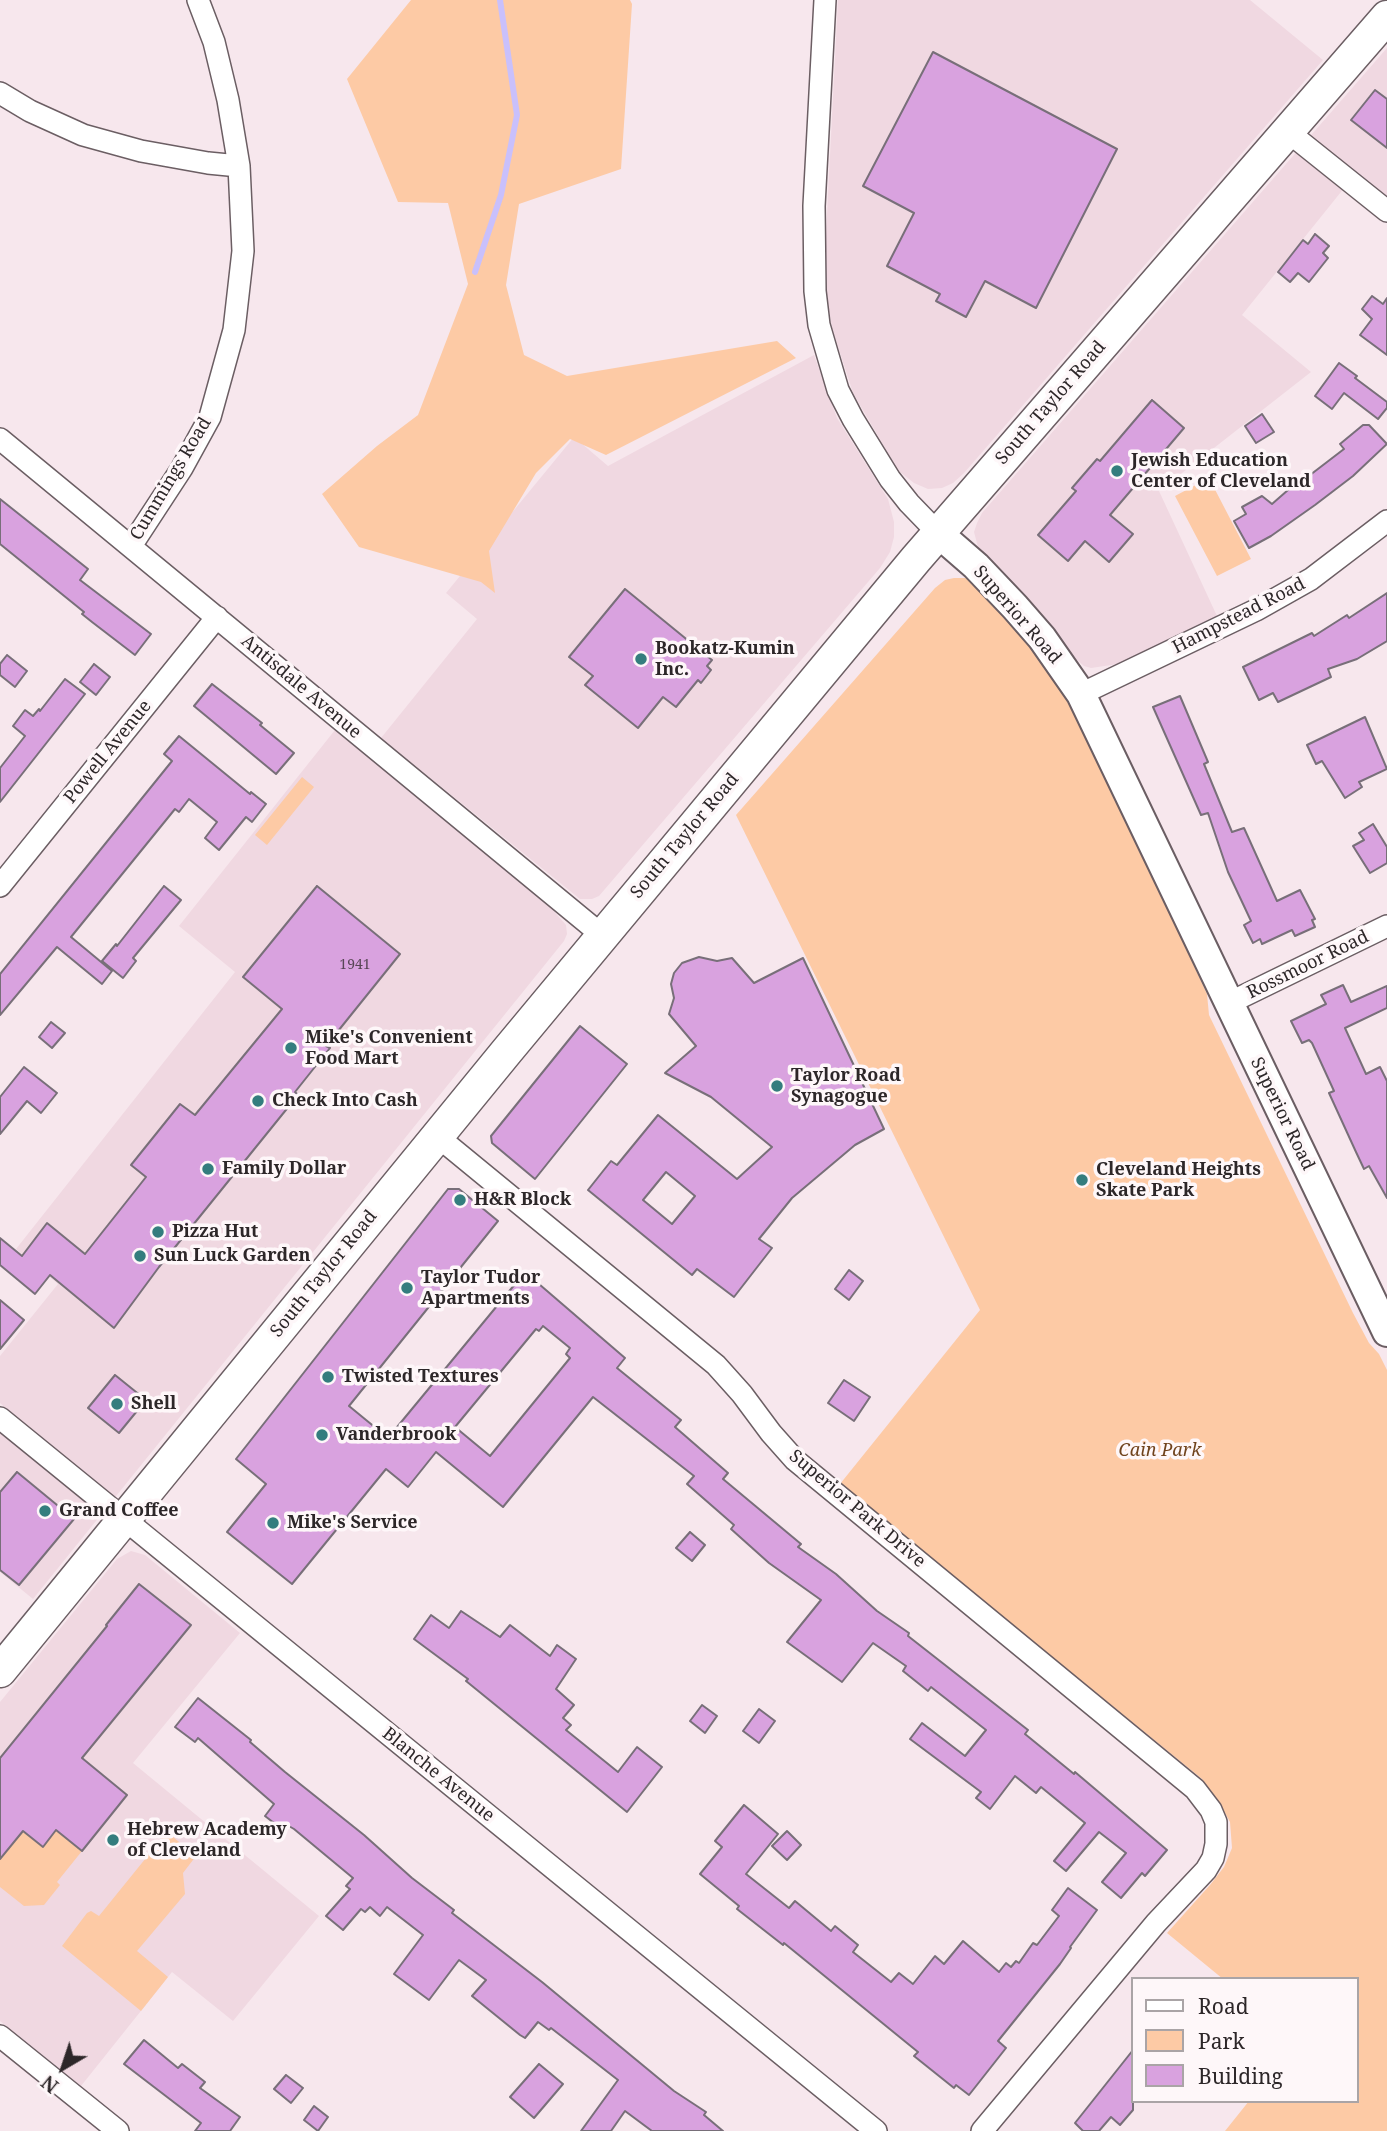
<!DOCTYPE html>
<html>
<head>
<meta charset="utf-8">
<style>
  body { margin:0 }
  #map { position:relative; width:1387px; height:2131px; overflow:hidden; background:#f7e7ed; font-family:"Noto Serif",serif }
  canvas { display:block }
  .legend { position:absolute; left:1131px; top:1977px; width:228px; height:126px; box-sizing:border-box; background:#fef7f9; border:2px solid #aaa4a6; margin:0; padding:9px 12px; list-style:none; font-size:21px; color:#2d2729 }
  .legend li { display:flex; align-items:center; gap:14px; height:35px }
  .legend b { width:35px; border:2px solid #aaa4a6 }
  .north { position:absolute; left:28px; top:2033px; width:70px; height:70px; -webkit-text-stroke:5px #fef7f9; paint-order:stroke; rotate:219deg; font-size:19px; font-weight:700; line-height:28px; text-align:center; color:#2d2729 }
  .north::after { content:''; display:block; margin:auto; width:24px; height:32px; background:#2d2729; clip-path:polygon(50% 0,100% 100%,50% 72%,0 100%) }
</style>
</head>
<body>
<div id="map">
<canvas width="1387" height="2131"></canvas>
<ul class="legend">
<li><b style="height:9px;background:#fff"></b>Road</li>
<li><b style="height:19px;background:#fdcaa5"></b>Park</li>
<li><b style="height:19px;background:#d9a2df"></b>Building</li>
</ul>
<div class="north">N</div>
</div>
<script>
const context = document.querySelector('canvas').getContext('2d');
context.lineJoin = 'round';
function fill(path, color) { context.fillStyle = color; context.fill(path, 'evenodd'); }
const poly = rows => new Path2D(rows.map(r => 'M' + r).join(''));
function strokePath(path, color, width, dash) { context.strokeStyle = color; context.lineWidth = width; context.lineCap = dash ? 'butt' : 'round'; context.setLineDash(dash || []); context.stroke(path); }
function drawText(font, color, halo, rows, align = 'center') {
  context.font = font + ' "Noto Serif",serif'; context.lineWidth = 7; context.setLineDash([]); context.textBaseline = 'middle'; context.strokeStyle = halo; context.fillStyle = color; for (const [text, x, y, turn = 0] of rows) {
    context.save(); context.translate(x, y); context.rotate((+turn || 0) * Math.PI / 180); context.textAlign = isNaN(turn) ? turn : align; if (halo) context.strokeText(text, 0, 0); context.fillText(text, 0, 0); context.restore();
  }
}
fill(poly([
  [838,0,1250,0,1323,60,964,473,953,483,942,488,928,489,914,483,900,472,889,455,853,393,832,328,827,296,825,253],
  [1387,48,1387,196,1357,172,1242,315,1311,372,1159,491,1217,616,1118,664,1091,668,1084,666,1071,655,1025,598,978,547,974,532,977,523,982,513],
  [814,355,837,418,888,499,894,522,894,537,890,552,880,568,599,896,592,899,580,899,381,738,477,619,446,593,574,437,608,466],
  [335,730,551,908,566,925,567,934,564,941,33,1599,0,1572,0,1433,13,1443,26,1425,0,1403,0,1356,58,1284,16,1249,235,972,179,926],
  [131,1551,145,1555,240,1633,133,1763,319,1916,233,2021,172,1972,81,2086,0,2021,0,1702,117,1559]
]), '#f0d8e1');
fill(poly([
  [411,0,630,0,632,4,621,169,519,204,506,285,524,355,567,376,777,341,796,358,606,455,570,439,536,473,489,551,495,593,481,582,359,547,322,494,377,446,418,415,468,284,448,203,398,202,347,79],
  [1209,478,1251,559,1217,576,1175,496],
  [954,578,965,578,977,584,1028,642,1046,666,1084,728,1207,994,1209,1015,1353,1313,1369,1343,1379,1354,1387,1370,1387,2131,1225,2131,1249,2101,1357,2101,1357,1979,1223,1979,1167,1933,1210,1885,1224,1867,1232,1848,1230,1822,1217,1799,1202,1779,840,1484,980,1310,736,815,935,588,945,580],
  [302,777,314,787,267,845,255,835],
  [56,1830,82,1851,57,1882,60,1885,44,1905,24,1906,0,1887,0,1859,23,1831,43,1847],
  [167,1832,196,1856,183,1873,185,1894,137,1951,168,1977,141,2011,62,1946,87,1913,91,1911,99,1916]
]), '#fdcaa5');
strokePath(poly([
  [475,272,501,195,517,115,500,0]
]), '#c9c0fc', 6);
const building = poly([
  [933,52,1117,149,1036,308,985,281,966,317,936,301,940,294,887,266,914,213,863,186,933,52],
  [1375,90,1387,99,1387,148,1351,120,1375,90],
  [1315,234,1329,246,1323,253,1328,258,1309,282,1298,273,1290,282,1278,272,1303,240,1308,244,1315,234],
  [1372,296,1383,304,1387,298,1387,355,1360,335,1372,319,1362,309,1372,296],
  [1339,363,1357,376,1355,378,1387,402,1387,408,1378,419,1344,393,1332,409,1315,396,1339,363],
  [1152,400,1184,428,1110,515,1133,534,1109,562,1085,541,1068,561,1038,535,1076,491,1072,488,1097,459,1100,461,1152,400],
  [1262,414,1274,432,1256,443,1245,426,1262,414],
  [1363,425,1369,425,1387,444,1353,476,1315,505,1271,536,1249,548,1234,521,1246,514,1242,507,1262,496,1272,504,1296,483,1297,485,1344,449,1340,444,1363,425],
  [0,499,88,569,80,580,151,634,135,655,92,622,82,614,84,612,0,544,0,499],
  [625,589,712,660,707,666,711,670,701,683,698,680,676,707,663,697,638,728,585,685,593,676,569,657,625,589],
  [1387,593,1387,641,1357,659,1328,669,1331,677,1278,702,1273,693,1259,700,1243,667,1312,633,1314,636,1347,615,1349,618,1387,593],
  [7,655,27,671,15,687,0,675,0,664,7,655],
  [94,664,110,677,96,695,80,682,94,664],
  [65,679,85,694,0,802,0,768,25,736,13,726,25,710,33,716,39,709,40,711,65,679],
  [212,684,262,723,260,725,294,753,276,774,194,706,212,684],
  [1180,696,1208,762,1204,764,1232,832,1244,828,1277,901,1300,890,1315,919,1312,920,1315,927,1295,936,1292,930,1262,944,1260,939,1253,943,1244,925,1251,921,1228,872,1208,813,1201,815,1153,707,1180,696],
  [1365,717,1387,769,1359,782,1362,787,1345,798,1322,761,1316,764,1307,745,1365,717],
  [179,736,250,794,251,792,266,804,252,822,246,817,219,850,205,838,217,822,189,799,179,812,175,809,71,937,112,971,102,984,57,947,0,1015,0,974,172,761,164,754,179,736],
  [1373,824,1387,847,1387,863,1370,873,1353,846,1364,840,1359,833,1373,824],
  [164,886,181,900,133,958,136,961,123,978,102,961,116,944,117,946,164,886],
  [317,886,400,954,326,1046,330,1048,295,1092,298,1095,159,1267,114,1328,50,1275,35,1294,0,1265,0,1238,22,1256,47,1223,85,1254,146,1177,131,1165,180,1104,195,1115,282,1009,243,977,317,886],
  [699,957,717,961,732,958,754,983,803,958,884,1129,855,1145,792,1198,759,1239,772,1248,734,1297,697,1269,692,1275,588,1190,611,1161,617,1165,658,1115,737,1179,772,1147,711,1097,665,1073,696,1046,669,1014,674,998,671,984,674,973,682,963,699,957],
  [666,1172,695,1196,672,1224,643,1200,666,1172],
  [1343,985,1351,1002,1387,986,1387,1008,1345,1028,1366,1074,1380,1067,1387,1081,1387,1198,1369,1166,1364,1169,1356,1152,1329,1093,1334,1091,1312,1043,1309,1040,1302,1043,1291,1021,1326,1004,1321,995,1343,985],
  [51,1022,65,1033,52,1048,39,1037,51,1022],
  [580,1026,627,1064,535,1179,492,1143,491,1136,580,1026],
  [24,1067,57,1093,41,1113,27,1101,0,1134,0,1097,24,1067],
  [448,1189,459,1189,498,1221,349,1406,388,1438,525,1272,625,1358,617,1368,681,1420,675,1427,728,1473,723,1479,801,1544,798,1547,836,1574,877,1611,909,1633,908,1636,1028,1730,1025,1734,1074,1774,1075,1772,1167,1850,1145,1876,1142,1873,1121,1898,1102,1882,1126,1853,1099,1832,1066,1871,1054,1861,1085,1823,1041,1787,1036,1793,1015,1776,990,1809,976,1798,981,1792,910,1739,922,1723,965,1756,986,1730,931,1687,928,1691,903,1671,906,1666,873,1643,842,1682,787,1642,821,1600,769,1563,731,1529,734,1525,687,1484,694,1476,593,1397,503,1507,436,1452,408,1487,386,1469,292,1584,227,1532,266,1484,236,1459,448,1189],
  [543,1326,570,1348,566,1354,570,1358,490,1456,455,1427,536,1329,539,1331,543,1326],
  [849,1270,863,1281,849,1300,835,1289,849,1270],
  [0,1300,24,1320,0,1349,0,1300],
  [115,1375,146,1400,119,1433,88,1408,115,1375],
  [844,1380,870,1397,854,1421,828,1403,844,1380],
  [17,1472,74,1519,19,1585,0,1570,0,1492,17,1472],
  [690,1532,705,1545,692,1561,676,1548,690,1532],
  [139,1584,191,1625,82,1758,127,1795,82,1851,56,1830,43,1847,23,1831,0,1859,0,1758,107,1626,106,1625,139,1584],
  [461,1611,500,1637,510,1625,550,1656,557,1645,576,1659,556,1689,574,1705,563,1718,571,1725,566,1730,618,1772,637,1747,662,1767,627,1812,466,1681,468,1679,414,1639,431,1615,449,1628,461,1611],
  [198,1698,251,1740,250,1742,285,1772,364,1835,412,1878,454,1910,452,1913,542,1982,674,2091,706,2112,704,2115,723,2131,652,2131,625,2111,611,2131,581,2131,618,2080,551,2028,549,2030,538,2022,525,2038,520,2035,472,1996,486,1980,459,1960,429,2000,394,1974,423,1935,387,1907,380,1916,370,1907,365,1912,361,1909,343,1930,326,1916,350,1889,346,1886,353,1878,294,1829,287,1825,283,1830,265,1816,274,1804,198,1738,195,1742,175,1727,198,1698],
  [702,1705,717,1716,705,1733,690,1721,702,1705],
  [759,1709,775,1721,759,1743,743,1731,759,1709],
  [744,1805,778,1834,746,1874,789,1908,795,1901,831,1931,835,1926,858,1945,853,1952,891,1982,899,1973,913,1984,935,1956,944,1964,963,1941,999,1972,1006,1963,1011,1967,1016,1961,1019,1963,1033,1943,1037,1945,1059,1916,1052,1910,1068,1888,1097,1910,1070,1947,1071,1948,1060,1964,998,2041,1006,2048,969,2095,956,2085,954,2088,914,2056,918,2052,784,1943,783,1945,737,1909,739,1906,700,1874,722,1847,715,1841,744,1805],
  [787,1831,801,1845,787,1860,772,1846,787,1831],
  [144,2040,178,2068,182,2064,205,2082,200,2088,240,2117,230,2131,195,2131,201,2123,124,2064,144,2040],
  [1133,2050,1133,2110,1120,2125,1111,2117,1099,2131,1083,2131,1075,2123,1133,2050],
  [539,2064,563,2084,534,2118,510,2097,539,2064],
  [286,2075,303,2088,291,2103,274,2089,286,2075],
  [314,2106,328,2117,318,2131,304,2120,314,2106]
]);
fill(building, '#d9a2df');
strokePath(building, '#786f79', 2);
const minor = poly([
  [825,0,814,206,815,291,819,325,838,390,853,419,890,479,909,503,938,533],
  [0,93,30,111,83,135,141,151,208,163,239,166],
  [1287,131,1387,211],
  [0,439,603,936],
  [131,546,182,468,210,417,234,330,243,251,239,166,228,100,214,42,198,0],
  [1081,694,1256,610,1311,579,1387,521],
  [0,886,217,617],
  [1229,1003,1387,926],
  [437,1136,716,1365,742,1394,771,1433,795,1460,1195,1789,1211,1810,1216,1822,1216,1844,1213,1858,1206,1870,1156,1923,982,2131],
  [0,1418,876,2131],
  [0,2036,118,2131]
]);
const tertiary = poly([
  [938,533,976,566,1015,607,1042,638,1081,694,1387,1332]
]);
const secondary = poly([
  [0,1671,507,1051,916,559,1387,17]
]);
strokePath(minor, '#6b5e63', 24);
strokePath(tertiary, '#6b5e63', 32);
strokePath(secondary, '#6b5e63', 35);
strokePath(minor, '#fff', 21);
strokePath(tertiary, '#fff', 28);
strokePath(secondary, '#fff', 32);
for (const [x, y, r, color] of [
  [1117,471,7,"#347d7e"],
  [641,659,7,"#347d7e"],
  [291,1048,7,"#347d7e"],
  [777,1086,7,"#347d7e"],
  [258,1101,7,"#347d7e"],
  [208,1169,7,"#347d7e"],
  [1082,1180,7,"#347d7e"],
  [460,1200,7,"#347d7e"],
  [158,1232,7,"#347d7e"],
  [140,1256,7,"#347d7e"],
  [407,1288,7,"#347d7e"],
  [328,1377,7,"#347d7e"],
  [117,1404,7,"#347d7e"],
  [322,1435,7,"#347d7e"],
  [45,1511,7,"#347d7e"],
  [273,1523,7,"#347d7e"],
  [113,1840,7,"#347d7e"]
]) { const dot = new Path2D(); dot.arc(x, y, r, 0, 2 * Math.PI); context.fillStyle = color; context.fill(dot); strokePath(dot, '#fef7f9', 2.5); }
drawText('14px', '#584656', null, [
  ["1941",355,965]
]);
drawText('18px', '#2d2729', '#fef7f9', [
  ["South Taylor Road",1051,403,-49],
  ["Cummings Road",171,479,-59],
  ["Superior Road",1017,615,49],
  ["Hampstead Road",1239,616,-27],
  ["Antisdale Avenue",301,687,40],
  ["Powell Avenue",108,752,-51],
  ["South Taylor Road",685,836,-50],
  ["Rossmoor Road",1308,965,-26],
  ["Superior Road",1282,1114,64],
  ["South Taylor Road",324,1274,-51],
  ["Superior Park Drive",857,1509,40],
  ["Blanche Avenue",438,1775,39]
]);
drawText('bold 18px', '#2d2729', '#fef7f9', [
  ["Jewish Education",1131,461],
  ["Center of Cleveland",1131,482],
  ["Bookatz-Kumin",655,649],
  ["Inc.",655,670],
  ["Mike's Convenient",305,1038],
  ["Food Mart",305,1059],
  ["Taylor Road",791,1076],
  ["Synagogue",791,1097],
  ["Check Into Cash",272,1101],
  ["Family Dollar",222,1169],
  ["Cleveland Heights",1096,1170],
  ["Skate Park",1096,1191],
  ["H&R Block",474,1200],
  ["Pizza Hut",172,1232],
  ["Sun Luck Garden",154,1256],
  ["Taylor Tudor",421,1278],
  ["Apartments",421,1299],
  ["Twisted Textures",342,1377],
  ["Shell",131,1404],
  ["Vanderbrook",336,1435],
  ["Grand Coffee",59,1511],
  ["Mike's Service",287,1523],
  ["Hebrew Academy",127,1830],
  ["of Cleveland",127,1851]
], 'left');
drawText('italic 18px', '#70431d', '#fef7f9', [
  ["Cain Park",1160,1451]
]);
</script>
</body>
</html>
